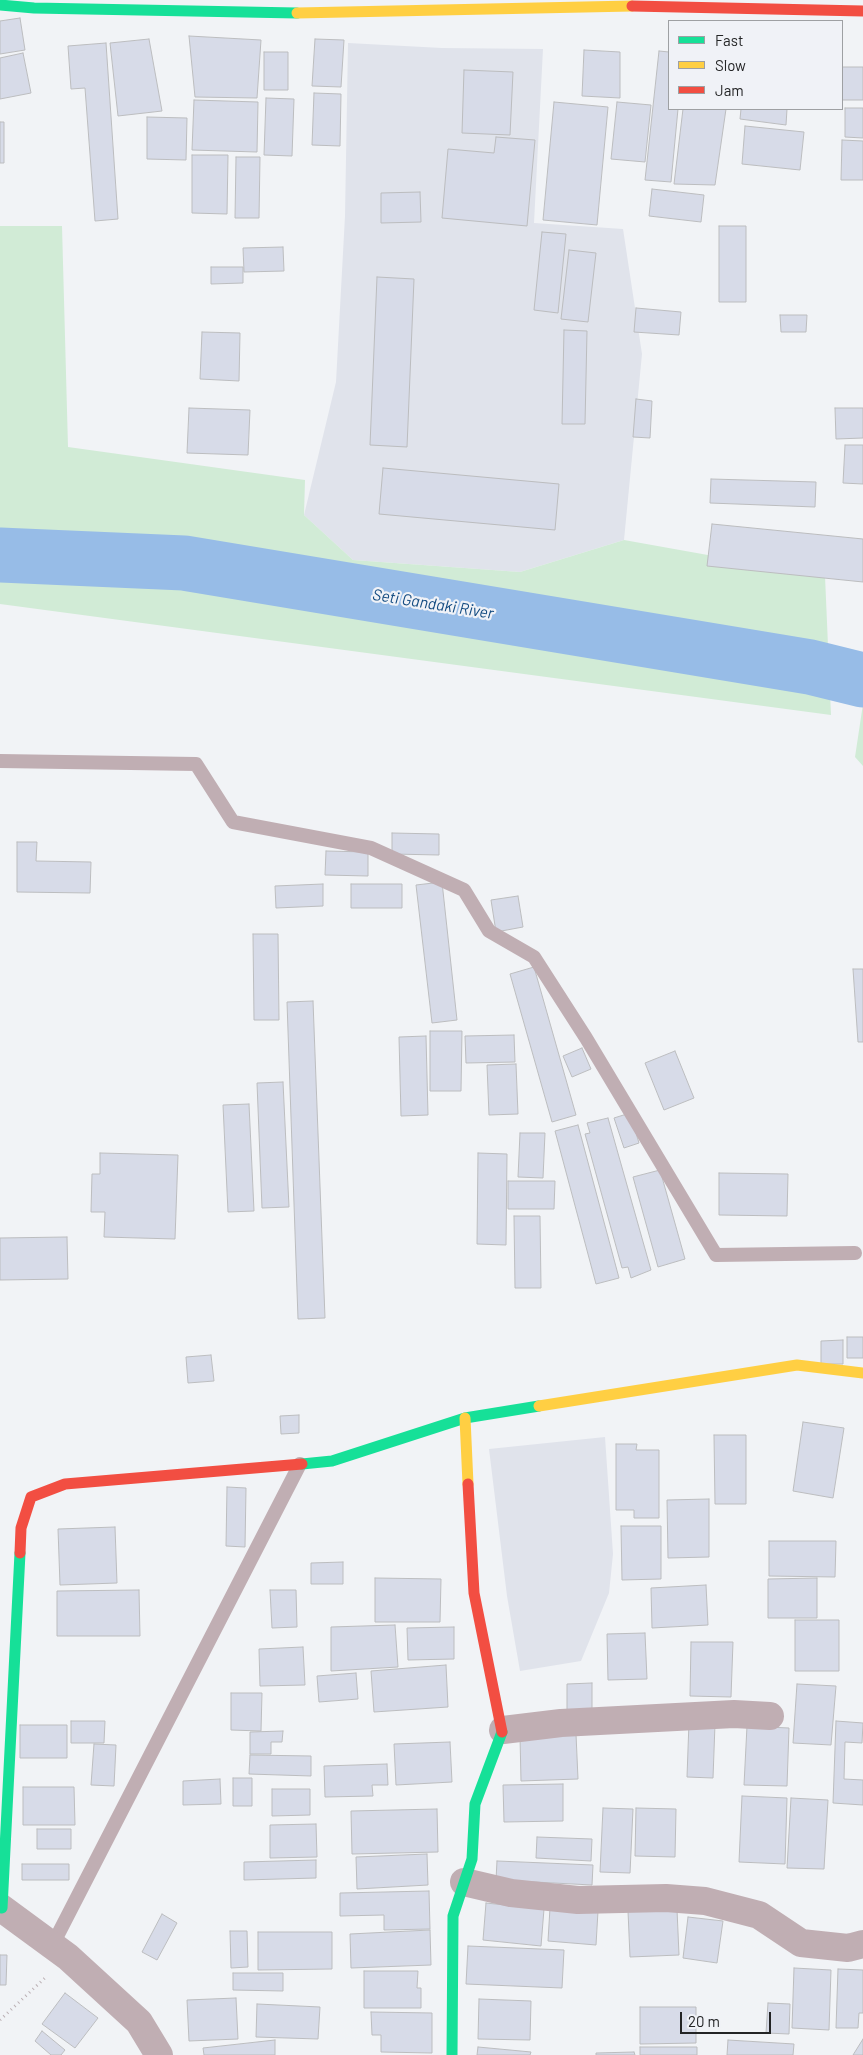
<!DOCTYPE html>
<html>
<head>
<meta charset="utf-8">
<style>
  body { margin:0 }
  #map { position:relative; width:863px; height:2055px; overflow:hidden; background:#f1f3f6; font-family:Barlow,sans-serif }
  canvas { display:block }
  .legend { position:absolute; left:668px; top:20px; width:175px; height:90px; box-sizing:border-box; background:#f0f2f7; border:1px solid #9ea0a3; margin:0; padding:6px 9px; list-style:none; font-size:15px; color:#232425 }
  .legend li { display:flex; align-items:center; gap:10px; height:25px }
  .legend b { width:25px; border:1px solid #9ea0a3 }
  .scale { position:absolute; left:680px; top:2012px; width:91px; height:22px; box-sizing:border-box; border:2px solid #232425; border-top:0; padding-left:6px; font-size:15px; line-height:18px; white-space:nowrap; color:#232425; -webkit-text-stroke:4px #f0f2f7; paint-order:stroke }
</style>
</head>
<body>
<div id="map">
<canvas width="863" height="2055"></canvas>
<ul class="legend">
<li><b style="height:6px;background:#16e098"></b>Fast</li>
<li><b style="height:6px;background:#ffcf43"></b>Slow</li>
<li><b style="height:6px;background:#f24e42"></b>Jam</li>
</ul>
<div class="scale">20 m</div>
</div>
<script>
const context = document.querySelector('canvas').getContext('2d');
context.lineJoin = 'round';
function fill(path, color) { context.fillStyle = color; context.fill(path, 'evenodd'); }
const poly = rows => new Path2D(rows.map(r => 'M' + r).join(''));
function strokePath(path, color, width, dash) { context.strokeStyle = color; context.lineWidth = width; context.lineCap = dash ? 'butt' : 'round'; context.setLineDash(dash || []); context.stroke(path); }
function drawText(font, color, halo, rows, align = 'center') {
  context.font = font + ' Barlow,sans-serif'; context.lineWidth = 4.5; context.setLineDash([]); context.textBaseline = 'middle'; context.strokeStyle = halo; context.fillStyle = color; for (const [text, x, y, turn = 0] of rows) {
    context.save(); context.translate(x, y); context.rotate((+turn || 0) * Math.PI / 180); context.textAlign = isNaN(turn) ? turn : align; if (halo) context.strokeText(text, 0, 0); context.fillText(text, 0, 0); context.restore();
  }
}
fill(poly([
  [348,43,442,48,543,49,534,223,623,229,642,354,624,540,520,572,353,560,304,515,336,382,345,216],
  [605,1437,613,1554,609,1593,581,1661,520,1671,507,1596,489,1449]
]), '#e0e3eb');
fill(poly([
  [0,226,62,226,68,447,305,480,304,515,353,560,520,572,624,540,825,576,831,715,0,604],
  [863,704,863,766,855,757]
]), '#d1ebd6');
strokePath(poly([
  [0,555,184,563,810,667,863,680]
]), '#97bce7', 55);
const building = poly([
  [20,18,25,50,0,54,0,21,20,18],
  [189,36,261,40,257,98,195,97,189,36],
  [149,39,162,111,118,116,110,43,149,39],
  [315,39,344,40,341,87,312,86,315,39],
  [106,43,118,219,95,221,85,88,71,89,68,46,106,43],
  [584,50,620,52,620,98,582,96,584,50],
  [659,51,669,52,669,109,678,109,671,182,645,180,659,51],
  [264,52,288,52,288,90,264,90,264,52],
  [23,53,31,93,0,99,0,58,23,53],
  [842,67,863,67,863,100,842,100,842,67],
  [464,70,513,72,510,135,462,133,464,70],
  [314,93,341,94,340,146,312,145,314,93],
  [266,98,294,99,292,156,264,155,266,98],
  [194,100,258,102,257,152,192,150,194,100],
  [554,102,608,107,597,225,543,220,554,102],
  [617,102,651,105,645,162,611,159,617,102],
  [845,108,863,108,863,138,845,137,845,108],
  [683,109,726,109,715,185,674,184,683,109],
  [741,109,787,109,786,125,740,119,741,109],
  [147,117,187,118,186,160,147,159,147,117],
  [0,122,4,122,4,163,0,163,0,122],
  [745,126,804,132,800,170,742,164,745,126],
  [496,137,535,140,527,226,442,218,448,149,494,153,496,137],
  [842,140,863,141,863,180,841,180,842,140],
  [192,155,228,155,227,214,192,213,192,155],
  [236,157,260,157,259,218,235,218,236,157],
  [652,189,704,195,701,222,649,216,652,189],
  [420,192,421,222,381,223,381,193,420,192],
  [719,226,746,226,746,302,719,302,719,226],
  [542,232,566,234,558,313,534,310,542,232],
  [283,247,284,271,244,272,243,248,283,247],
  [569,250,596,253,588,322,561,319,569,250],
  [211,267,243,267,243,283,211,284,211,267],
  [377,277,414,279,407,447,370,445,377,277],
  [636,308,681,312,679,335,634,332,636,308],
  [780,315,807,315,806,332,781,332,780,315],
  [564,330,587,331,585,424,562,424,564,330],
  [202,332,240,333,239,381,200,379,202,332],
  [636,399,652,401,650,438,633,437,636,399],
  [189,408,250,410,248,455,187,453,189,408],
  [835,408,863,408,863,438,836,439,835,408],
  [845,445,863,445,863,484,843,483,845,445],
  [383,468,559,484,555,530,379,514,383,468],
  [711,479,816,482,815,507,710,503,711,479],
  [712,524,863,539,863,582,707,566,712,524],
  [392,833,439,834,439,855,392,854,392,833],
  [17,842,37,842,36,861,91,862,90,893,17,892,17,842],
  [326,851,368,852,368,876,325,875,326,851],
  [442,882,457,1020,432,1023,416,885,442,882],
  [323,884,323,906,276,908,275,886,323,884],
  [351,884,402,884,402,908,351,908,351,884],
  [518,896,523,927,496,932,491,900,518,896],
  [253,934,278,934,279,1020,254,1020,253,934],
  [534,967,576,1115,552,1122,510,974,534,967],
  [853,969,863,969,863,1042,858,1042,853,969],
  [313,1001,325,1318,298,1319,287,1002,313,1001],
  [430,1031,462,1031,461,1091,430,1091,430,1031],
  [514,1035,515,1062,466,1063,465,1036,514,1035],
  [426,1036,428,1115,401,1116,399,1037,426,1036],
  [582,1048,591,1069,572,1077,563,1056,582,1048],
  [675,1051,694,1098,664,1110,645,1063,675,1051],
  [516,1064,518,1114,489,1115,487,1065,516,1064],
  [283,1082,289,1207,262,1208,257,1083,283,1082],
  [249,1104,254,1211,228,1212,223,1105,249,1104],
  [630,1113,639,1143,624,1148,614,1118,630,1113],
  [608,1118,651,1270,631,1278,628,1267,622,1268,585,1134,590,1133,587,1123,608,1118],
  [578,1125,619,1278,596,1284,555,1131,578,1125],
  [520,1133,545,1133,543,1178,518,1177,520,1133],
  [100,1153,178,1155,175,1239,104,1237,105,1212,91,1212,92,1174,100,1174,100,1153],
  [478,1153,507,1154,506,1245,477,1244,478,1153],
  [660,1170,685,1259,658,1267,633,1177,660,1170],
  [719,1173,788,1174,787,1216,719,1215,719,1173],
  [508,1181,555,1181,554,1209,508,1209,508,1181],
  [514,1216,540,1216,541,1288,515,1288,514,1216],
  [67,1237,68,1279,0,1280,0,1238,67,1237],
  [847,1337,863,1337,863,1358,847,1358,847,1337],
  [843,1340,843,1364,821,1364,821,1341,843,1340],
  [211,1355,214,1381,188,1383,186,1357,211,1355],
  [299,1415,299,1433,281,1434,280,1416,299,1415],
  [803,1422,844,1428,833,1498,793,1491,803,1422],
  [714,1435,746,1435,746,1504,715,1504,714,1435],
  [616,1444,637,1444,636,1450,659,1450,659,1518,634,1518,634,1510,616,1510,616,1444],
  [227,1487,246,1488,245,1547,226,1546,227,1487],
  [709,1499,709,1557,668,1558,667,1500,709,1499],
  [621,1526,661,1526,661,1579,622,1580,621,1526],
  [115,1527,117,1583,60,1585,58,1529,115,1527],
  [769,1541,836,1541,835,1577,769,1576,769,1541],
  [343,1562,343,1584,311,1584,311,1563,343,1562],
  [375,1578,441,1579,440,1622,375,1622,375,1578],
  [817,1578,817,1618,768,1618,768,1579,817,1578],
  [706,1585,708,1625,652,1628,651,1588,706,1585],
  [139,1590,140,1636,57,1636,57,1591,139,1590],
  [270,1590,296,1590,297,1627,272,1628,270,1590],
  [795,1620,839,1620,839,1671,795,1671,795,1620],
  [395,1625,398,1667,331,1671,331,1627,395,1625],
  [454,1627,454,1659,408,1660,407,1628,454,1627],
  [645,1633,647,1679,608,1680,607,1634,645,1633],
  [691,1642,733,1642,731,1697,690,1696,691,1642],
  [303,1647,305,1685,260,1686,259,1649,303,1647],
  [446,1665,448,1707,374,1712,371,1671,446,1665],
  [356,1673,358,1699,319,1702,317,1676,356,1673],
  [592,1683,592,1714,567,1715,567,1684,592,1683],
  [797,1684,836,1686,831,1745,793,1743,797,1684],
  [231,1693,262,1693,261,1731,231,1730,231,1693],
  [71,1721,105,1721,104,1743,71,1743,71,1721],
  [836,1721,863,1723,862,1743,845,1742,844,1779,863,1780,863,1805,833,1803,836,1721],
  [689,1722,715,1724,713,1778,687,1777,689,1722],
  [20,1725,67,1725,67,1758,20,1758,20,1725],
  [747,1726,789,1728,787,1786,744,1785,747,1726],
  [283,1731,282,1742,271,1742,271,1754,250,1754,250,1732,283,1731],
  [576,1734,578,1779,521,1781,520,1736,576,1734],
  [450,1742,452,1782,396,1785,394,1744,450,1742],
  [94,1744,116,1745,114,1786,91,1785,94,1744],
  [250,1755,311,1756,311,1776,249,1774,250,1755],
  [387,1764,388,1785,372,1785,373,1796,325,1797,324,1766,387,1764],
  [233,1778,252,1778,252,1806,233,1806,233,1778],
  [220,1779,221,1804,183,1805,183,1781,220,1779],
  [563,1784,563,1821,504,1822,503,1785,563,1784],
  [23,1787,74,1787,75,1825,23,1825,23,1787],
  [272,1789,310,1789,310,1815,272,1816,272,1789],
  [742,1796,787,1798,785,1864,739,1862,742,1796],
  [791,1798,828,1800,824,1869,787,1868,791,1798],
  [603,1808,633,1809,630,1873,600,1872,603,1808],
  [636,1808,676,1809,675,1857,635,1856,636,1808],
  [437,1809,438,1852,352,1854,351,1811,437,1809],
  [316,1824,317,1857,270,1858,270,1825,316,1824],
  [37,1829,71,1829,71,1849,37,1849,37,1829],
  [537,1837,592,1839,591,1861,536,1858,537,1837],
  [427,1854,428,1885,357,1889,356,1857,427,1854],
  [316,1860,316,1878,244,1880,244,1862,316,1860],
  [497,1861,593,1865,592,1885,496,1880,497,1861],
  [22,1864,69,1864,69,1880,22,1880,22,1864],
  [429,1891,430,1929,384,1930,384,1915,340,1916,340,1893,429,1891],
  [486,1903,544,1909,541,1946,483,1940,486,1903],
  [550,1908,598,1911,596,1945,548,1941,550,1908],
  [677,1909,679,1955,630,1957,628,1911,677,1909],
  [162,1914,177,1923,157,1960,142,1952,162,1914],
  [688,1917,723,1921,717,1963,683,1958,688,1917],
  [430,1930,431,1965,351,1968,350,1934,430,1930],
  [230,1931,247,1931,248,1967,231,1968,230,1931],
  [258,1932,332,1932,332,1969,258,1970,258,1932],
  [468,1946,564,1950,562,1988,466,1984,468,1946],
  [0,1955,7,1955,6,1985,0,1985,0,1955],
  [794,1968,831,1970,829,2030,792,2028,794,1968],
  [838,1969,863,1970,863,2013,859,2013,858,2028,836,2028,838,1969],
  [364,1971,418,1971,417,1988,421,1988,421,2008,364,2008,364,1971],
  [233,1973,283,1973,283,1991,233,1990,233,1973],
  [65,1993,98,2018,75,2048,42,2024,65,1993],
  [236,1998,238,2039,189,2041,187,2000,236,1998],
  [479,1999,531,2001,530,2040,478,2039,479,1999],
  [768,2003,790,2004,789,2034,766,2033,768,2003],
  [257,2004,320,2007,318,2039,256,2037,257,2004],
  [640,2007,696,2007,696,2043,640,2044,640,2007],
  [371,2012,432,2013,432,2053,381,2052,381,2035,372,2035,371,2012],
  [42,2031,65,2050,61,2055,51,2055,35,2041,42,2031],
  [863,2039,863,2055,853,2055,863,2039],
  [275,2040,275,2055,204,2055,203,2048,275,2040],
  [728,2040,794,2044,793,2055,727,2055,728,2040],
  [478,2047,531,2052,530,2055,477,2055,478,2047],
  [640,2047,697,2047,697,2055,640,2055,640,2047],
  [634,2052,635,2055,596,2055,596,2053,634,2052]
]);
fill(building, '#d7dbe8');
strokePath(building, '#bcbdbf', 1);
strokePath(poly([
  [0,2020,47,1976]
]), '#bbb0b4', 3, [1, 4]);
strokePath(poly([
  [0,761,196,764,233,822,371,848,464,890,489,931,534,957,586,1038,716,1255,855,1253],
  [52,1946,300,1464]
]), '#c0aeb3', 14);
strokePath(poly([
  [503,1730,561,1723,734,1714,770,1716],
  [464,1882,511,1893,578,1900,666,1898,705,1901,759,1915,801,1943,848,1948,863,1944],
  [0,1907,68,1957,139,2022,159,2055]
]), '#c0aeb3', 28);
strokePath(poly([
  [0,5,34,8,297,13],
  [302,1464,332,1461,465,1418,539,1406],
  [2,1908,20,1553],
  [452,2055,453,1916,472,1859,475,1804,502,1732]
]), '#16e098', 11);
strokePath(poly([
  [297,13,632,6],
  [539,1406,797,1365,863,1373],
  [465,1418,468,1484]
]), '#ffcf43', 11);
strokePath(poly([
  [632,6,863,11],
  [468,1484,474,1593,502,1732],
  [20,1553,21,1528,31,1497,65,1484,302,1464]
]), '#f24e42', 11);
drawText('italic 16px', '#134b81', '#f0f2f7', [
  ["Seti Gandaki River",433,604,9]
]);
</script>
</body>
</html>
